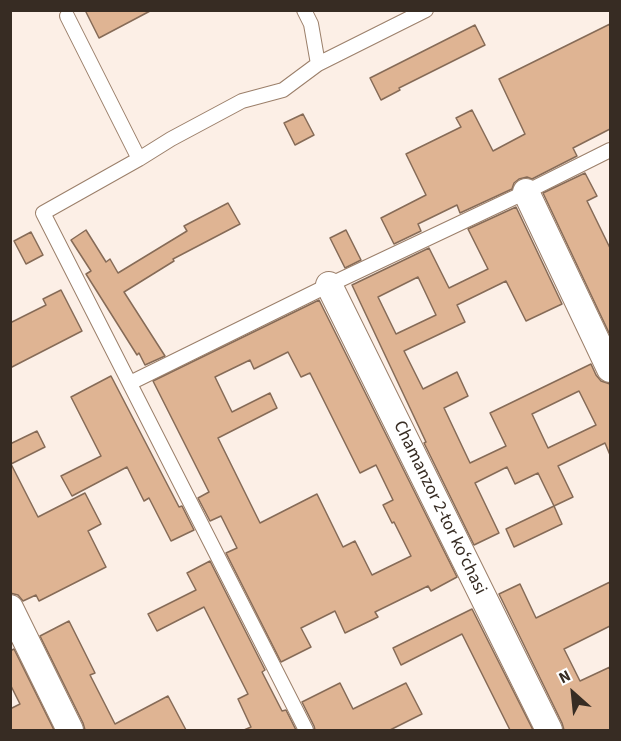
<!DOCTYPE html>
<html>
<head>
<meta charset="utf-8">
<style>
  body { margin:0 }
  #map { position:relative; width:621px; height:741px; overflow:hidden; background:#fcefe6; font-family:"Source Sans 3",sans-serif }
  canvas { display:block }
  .frame { position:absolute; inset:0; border:12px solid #372c23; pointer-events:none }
  .north { position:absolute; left:543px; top:663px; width:60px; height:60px; -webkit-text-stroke:4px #fff; paint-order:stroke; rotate:333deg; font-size:16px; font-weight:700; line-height:24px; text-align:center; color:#372c23 }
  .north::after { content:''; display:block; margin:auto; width:21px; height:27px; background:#372c23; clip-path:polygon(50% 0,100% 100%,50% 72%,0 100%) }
</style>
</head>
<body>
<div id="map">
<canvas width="621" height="741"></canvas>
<div class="frame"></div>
<div class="north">N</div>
</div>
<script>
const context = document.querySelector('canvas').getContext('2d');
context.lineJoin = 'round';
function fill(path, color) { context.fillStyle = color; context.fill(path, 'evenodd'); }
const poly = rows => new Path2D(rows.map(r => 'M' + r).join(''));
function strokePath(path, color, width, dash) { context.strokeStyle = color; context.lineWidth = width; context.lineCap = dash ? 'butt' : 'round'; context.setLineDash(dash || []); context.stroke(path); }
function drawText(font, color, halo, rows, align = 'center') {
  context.font = font + ' "Source Sans 3",sans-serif'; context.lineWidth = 4.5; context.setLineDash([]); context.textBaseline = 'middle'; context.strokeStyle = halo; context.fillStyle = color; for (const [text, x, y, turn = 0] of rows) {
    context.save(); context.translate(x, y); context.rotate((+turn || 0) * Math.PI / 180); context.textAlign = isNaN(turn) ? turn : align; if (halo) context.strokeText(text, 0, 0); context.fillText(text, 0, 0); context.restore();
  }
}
const building = poly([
  [85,10,152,10,99,38,85,10],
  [610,24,610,129,573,148,577,156,532,179,527,177,519,179,514,183,512,189,460,213,457,205,418,224,421,231,394,244,381,218,426,195,406,154,461,127,456,118,472,110,493,151,525,134,499,79,610,24],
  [475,25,485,45,399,88,400,90,381,100,370,78,475,25],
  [303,114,314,135,295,145,284,123,303,114],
  [585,173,597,196,587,201,610,248,610,335,543,193,585,173],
  [228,203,240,224,173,259,174,261,124,292,165,356,145,365,139,353,137,355,86,274,91,271,71,240,86,230,106,262,110,259,118,273,187,231,184,226,228,203],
  [516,207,562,304,526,321,506,281,457,305,465,322,404,351,423,389,457,372,468,396,444,408,470,463,506,446,490,413,591,364,596,375,601,381,610,384,610,455,605,443,558,466,573,497,554,506,538,473,515,484,507,467,475,483,499,533,474,545,424,443,426,442,352,285,429,248,449,288,488,269,468,229,516,207],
  [418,277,436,315,396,334,378,297,418,277],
  [579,391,596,425,548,448,532,414,579,391],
  [346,230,361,260,345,268,330,238,346,230],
  [31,232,43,255,26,264,14,241,31,232],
  [61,290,82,331,10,368,10,323,46,305,43,299,61,290],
  [319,300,457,577,431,591,428,586,375,612,378,617,345,633,335,611,301,628,311,647,281,662,226,553,237,548,221,516,210,521,198,498,209,492,153,381,319,300],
  [288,352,301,377,310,373,360,473,376,465,393,500,383,505,392,523,394,522,411,556,372,575,355,541,343,547,317,494,260,523,218,438,277,408,270,393,232,412,215,377,250,360,254,369,288,352],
  [111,376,179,507,182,506,194,530,171,541,149,498,144,501,127,467,72,496,61,476,101,456,71,397,111,376],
  [37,431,45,447,11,464,38,517,85,493,101,524,88,531,106,567,39,601,36,595,23,601,18,595,10,593,10,444,37,431],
  [554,506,562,524,514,547,506,529,554,506],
  [210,561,265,670,262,672,282,711,286,710,296,730,244,730,251,727,238,699,248,694,204,607,157,631,148,614,196,590,187,573,210,561],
  [610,582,610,626,564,649,580,681,610,667,610,730,564,730,562,723,499,594,520,584,536,618,610,582],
  [472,609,533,730,510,730,462,634,401,665,393,648,472,609],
  [69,621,95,673,90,675,115,724,168,696,186,730,85,730,83,723,40,636,69,621],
  [14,649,54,730,10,730,10,709,20,704,10,684,10,651,14,649],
  [340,683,353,709,406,683,422,714,390,730,315,730,314,726,302,702,340,683]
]);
fill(building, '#dfb493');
strokePath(building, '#866b57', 1.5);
const lane = poly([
  [304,10,311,24,318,64,283,90,242,101,171,139,139,159,43,213,306,730],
  [67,16,139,159],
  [318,64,426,10],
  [130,383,329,285,526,192,610,150]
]);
const street = poly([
  [526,192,610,369],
  [329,285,549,730],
  [10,608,70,730]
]);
strokePath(lane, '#9b7f6a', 16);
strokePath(street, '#9b7f6a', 28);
strokePath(lane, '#fff', 14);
strokePath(street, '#fff', 26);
drawText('18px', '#372c23', '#fff', [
  ["Chamanzor 2-tor koʻchasi",439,508,64]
]);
</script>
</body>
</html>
